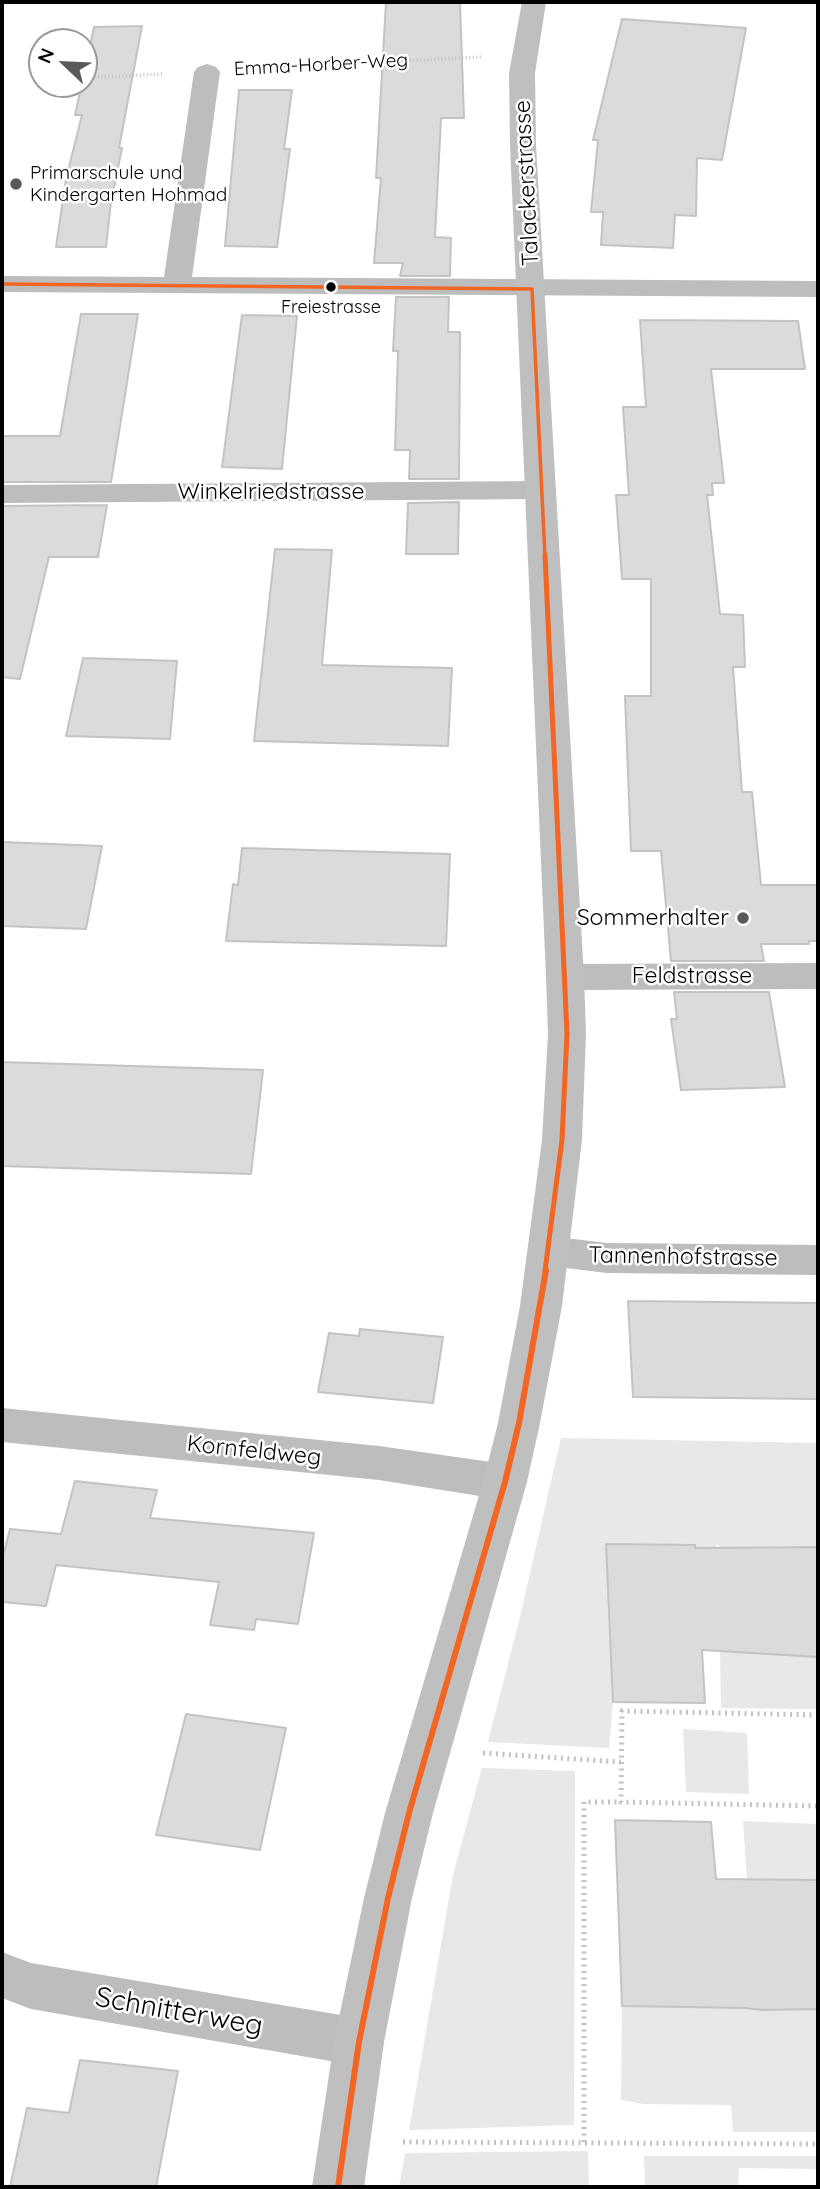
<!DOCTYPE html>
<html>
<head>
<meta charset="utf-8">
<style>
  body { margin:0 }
  #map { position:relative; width:820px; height:2189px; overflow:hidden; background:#fff; font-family:Quicksand,sans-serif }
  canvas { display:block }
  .frame { position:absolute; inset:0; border:4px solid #000; pointer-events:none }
  .north { position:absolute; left:28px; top:28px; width:70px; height:70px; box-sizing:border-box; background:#fff; border:2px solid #999; border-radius:50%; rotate:293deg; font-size:19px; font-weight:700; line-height:28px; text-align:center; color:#000 }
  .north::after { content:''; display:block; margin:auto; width:24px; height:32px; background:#595959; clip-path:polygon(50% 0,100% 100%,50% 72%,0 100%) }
</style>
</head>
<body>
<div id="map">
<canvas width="820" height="2189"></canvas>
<div class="frame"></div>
<div class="north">N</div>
</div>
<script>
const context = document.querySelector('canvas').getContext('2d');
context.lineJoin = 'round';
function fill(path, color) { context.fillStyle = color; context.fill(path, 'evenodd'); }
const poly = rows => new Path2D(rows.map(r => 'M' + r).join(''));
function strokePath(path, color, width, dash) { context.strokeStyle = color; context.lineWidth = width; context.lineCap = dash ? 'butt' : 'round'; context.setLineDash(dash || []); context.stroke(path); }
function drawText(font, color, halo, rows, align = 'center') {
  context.font = font + ' Quicksand,sans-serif'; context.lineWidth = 5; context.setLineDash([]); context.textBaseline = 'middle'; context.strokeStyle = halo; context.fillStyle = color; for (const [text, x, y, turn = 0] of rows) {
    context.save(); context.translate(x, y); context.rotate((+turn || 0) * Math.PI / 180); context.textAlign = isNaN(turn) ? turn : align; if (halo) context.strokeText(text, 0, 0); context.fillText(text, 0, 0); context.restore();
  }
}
fill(poly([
  [561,1438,818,1443,818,1547,769,1546,769,1555,721,1554,720,1546,716,1545,718,1569,606,1544,613,1702,609,1748,488,1742,520,1617],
  [720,1652,818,1654,818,1709,721,1708],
  [683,1729,747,1733,749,1794,686,1792],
  [482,1768,575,1771,574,2125,409,2130,453,1875],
  [743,1821,818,1824,818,1880,747,1879],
  [721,1978,748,2008,818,2009,818,2132,733,2132,731,2105,643,2104,621,2100,622,2006,722,2008],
  [588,2151,589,2187,399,2187,405,2153],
  [644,2156,818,2156,818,2169,739,2168,738,2187,645,2187]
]), '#e8e8e8');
const building = poly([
  [386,2,460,2,464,118,441,118,435,237,451,238,450,276,400,276,403,263,374,263,381,178,376,178,386,2],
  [622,19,746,28,722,160,697,158,696,216,675,215,673,248,601,245,603,212,591,212,598,140,593,140,622,19],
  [142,26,119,148,122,148,111,202,106,247,56,247,66,179,82,115,75,115,94,27,142,26],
  [239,90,292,90,284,149,290,149,277,247,225,246,239,90],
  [396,297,449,297,448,332,460,332,459,479,409,479,410,450,395,450,398,351,393,351,396,297],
  [81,314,138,314,111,482,2,482,2,436,60,436,81,314],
  [242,315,297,316,282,469,222,467,242,315],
  [640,320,798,321,805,369,711,369,724,483,712,483,713,495,707,495,720,614,743,615,745,667,733,667,742,792,752,792,761,885,818,885,818,941,809,941,809,944,761,944,764,961,671,961,661,851,631,851,625,696,651,696,651,579,622,579,616,495,629,495,623,407,646,407,640,320],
  [459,502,458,554,406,554,408,503,459,502],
  [107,505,98,557,49,557,20,679,2,677,2,506,107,505],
  [275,549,332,550,322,665,452,668,448,746,254,741,275,549],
  [83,658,177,661,170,739,66,736,83,658],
  [2,842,102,846,86,929,2,926,2,842],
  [242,848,450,854,446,946,226,941,233,884,238,885,242,848],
  [674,992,769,992,785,1087,681,1090,671,1019,677,1019,674,992],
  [2,1062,263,1070,251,1174,2,1166,2,1062],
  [628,1301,818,1303,818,1399,633,1397,628,1301],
  [360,1329,443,1337,433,1403,318,1392,329,1333,359,1336,360,1329],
  [75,1481,157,1490,150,1518,314,1533,298,1624,256,1619,254,1630,210,1625,219,1582,56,1565,46,1606,2,1602,2,1560,10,1529,61,1534,75,1481],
  [606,1544,695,1545,695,1548,818,1547,818,1657,702,1650,705,1703,613,1702,606,1544],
  [186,1714,286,1728,260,1850,156,1835,186,1714],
  [615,1820,711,1822,716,1879,818,1880,818,2009,762,2010,746,2008,622,2006,615,1820],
  [80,2060,178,2071,156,2187,10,2187,27,2108,69,2113,80,2060]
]);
fill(building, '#dbdbdb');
strokePath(building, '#c3c3c3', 2);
strokePath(poly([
  [249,68,482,57],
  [84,78,163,74]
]), '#c2c2c2', 3.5, [1, 2.5]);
strokePath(poly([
  [818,1715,622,1711,621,1802,818,1806],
  [483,1753,621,1762],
  [403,2142,818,2144],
  [584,2142,584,1802,621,1802]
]), '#c2c2c2', 5, [2, 4.5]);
fill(poly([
  [207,64,216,67,220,72,192,277,818,281,818,297,2,292,2,276,164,277,194,72,198,67,207,64],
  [541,481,552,483,556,490,552,497,541,499,2,503,2,485,541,481],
  [818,963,818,989,565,990,552,986,546,977,552,968,565,964,818,963],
  [549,1236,607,1243,818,1245,818,1275,607,1273,549,1266,535,1262,529,1251,535,1240,549,1236],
  [2,1408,379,1446,505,1464,520,1470,527,1482,520,1494,505,1500,379,1480,2,1442,2,1408],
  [2,1952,31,1963,359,2018,377,2025,384,2042,377,2059,359,2066,31,2009,2,1998,2,1952]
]), '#bdbdbd');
fill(poly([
  [522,2,546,2,535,73,536,145,584,977,586,1034,582,1140,562,1306,540,1423,527,1482,433,1813,412,1898,384,2042,364,2187,312,2187,334,2042,364,1898,385,1813,483,1482,498,1423,520,1306,542,1140,548,1034,546,977,510,145,509,73,522,2]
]), '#bfbfbf');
strokePath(poly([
  [2,284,532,289],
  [532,289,545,557]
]), '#f26522', 3.5);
strokePath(poly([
  [545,555,567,1034,562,1140,545,1271]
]), '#f26522', 5);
strokePath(poly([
  [338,2187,359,2042,388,1898,409,1813,505,1482,519,1423,546,1270]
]), '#f26522', 6);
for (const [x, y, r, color] of [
  [16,184,7,"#595959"],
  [331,287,6,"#000"],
  [743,918,7,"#595959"]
]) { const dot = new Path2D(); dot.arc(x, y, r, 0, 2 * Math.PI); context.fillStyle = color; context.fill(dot); strokePath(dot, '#fff', 2.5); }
drawText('18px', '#000', '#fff', [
  ["Freiestrasse",331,308]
]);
drawText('19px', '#000', '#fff', [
  ["Emma-Horber-Weg",321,65,-3]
]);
drawText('19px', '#000', '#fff', [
  ["Primarschule und",30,173],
  ["Kindergarten Hohmad",30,195]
], 'left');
drawText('23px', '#000', '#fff', [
  ["Talackerstrasse",527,183,-93],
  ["Winkelriedstrasse",271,492],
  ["Feldstrasse",692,976],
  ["Tannenhofstrasse",683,1257,1],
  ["Kornfeldweg",254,1451,6]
]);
drawText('23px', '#000', '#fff', [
  ["Sommerhalter",729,918]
], 'right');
drawText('28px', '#000', '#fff', [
  ["Schnitterweg",179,2012,10]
]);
</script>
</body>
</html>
